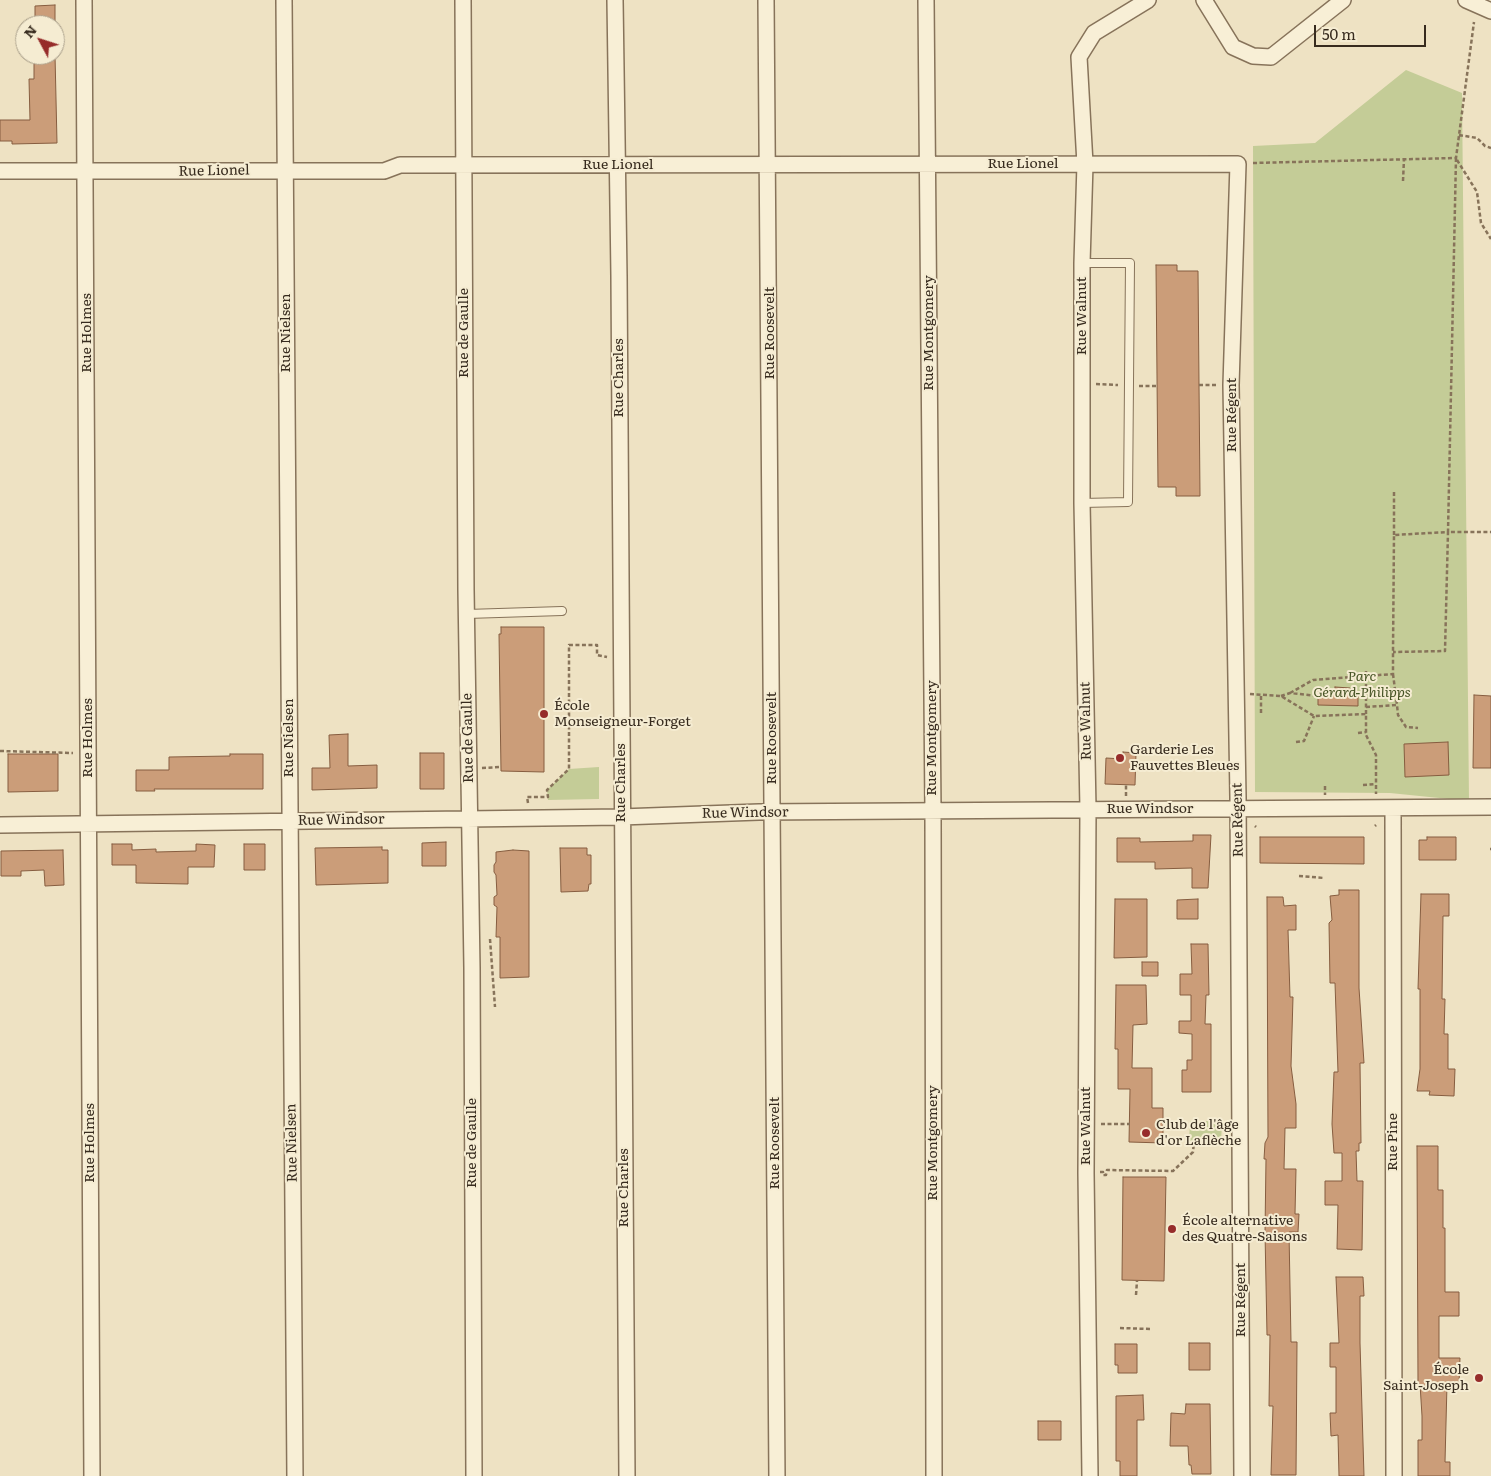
<!DOCTYPE html>
<html>
<head>
<meta charset="utf-8">
<style>
  body { margin:0 }
  #map { position:relative; width:1491px; height:1476px; overflow:hidden; background:#eee2c3; font-family:Literata,serif }
  canvas { display:block }
  .north { position:absolute; left:15px; top:15px; width:50px; height:50px; box-sizing:border-box; background:#f5ecd2; border:1px solid #a99f8a; border-radius:50%; rotate:310deg; font-size:14px; font-weight:700; line-height:20px; text-align:center; color:#372b1e }
  .north::after { content:''; display:block; margin:auto; width:18px; height:22px; background:#962c2a; clip-path:polygon(50% 0,100% 100%,50% 72%,0 100%) }
  .scale { position:absolute; left:1314px; top:25px; width:112px; height:22px; box-sizing:border-box; border:2px solid #372b1e; border-top:0; padding-left:6px; font-size:15px; line-height:18px; white-space:nowrap; color:#372b1e; -webkit-text-stroke:4px #f5ecd2; paint-order:stroke }
</style>
</head>
<body>
<div id="map">
<canvas width="1491" height="1476"></canvas>
<div class="north">N</div>
<div class="scale">50 m</div>
</div>
<script>
const context = document.querySelector('canvas').getContext('2d');
context.lineJoin = 'round';
function fill(path, color) { context.fillStyle = color; context.fill(path, 'evenodd'); }
const poly = rows => new Path2D(rows.map(r => 'M' + r).join(''));
function strokePath(path, color, width, dash) { context.strokeStyle = color; context.lineWidth = width; context.lineCap = dash ? 'butt' : 'round'; context.setLineDash(dash || []); context.stroke(path); }
function drawText(font, color, halo, rows, align = 'center') {
  context.font = font + ' Literata,serif'; context.lineWidth = 4; context.setLineDash([]); context.textBaseline = 'middle'; context.strokeStyle = halo; context.fillStyle = color; for (const [text, x, y, turn = 0] of rows) {
    context.save(); context.translate(x, y); context.rotate((+turn || 0) * Math.PI / 180); context.textAlign = isNaN(turn) ? turn : align; if (halo) context.strokeText(text, 0, 0); context.fillText(text, 0, 0); context.restore();
  }
}
fill(poly([
  [1406,70,1462,93,1469,801,1390,793,1255,792,1253,146,1315,143],
  [599,767,599,799,548,800,547,790,569,769],
  [1190,1121,1222,1121,1221,1143,1189,1142]
]), '#c4cc97');
const building = poly([
  [55,5,55,25,35,25,35,6,55,5],
  [34,55,55,55,57,143,12,144,12,141,0,141,0,120,30,120,29,79,34,79,34,55],
  [1156,265,1177,265,1177,271,1198,271,1200,496,1176,496,1176,487,1158,487,1156,265],
  [501,627,544,627,544,772,501,771,499,634,501,634,501,627],
  [1335,687,1350,688,1350,692,1358,692,1358,706,1318,705,1318,691,1335,692,1335,687],
  [1474,695,1491,696,1491,768,1473,768,1474,695],
  [348,734,348,766,377,765,377,788,312,790,312,768,330,768,329,735,348,734],
  [1448,742,1449,775,1405,777,1404,744,1448,742],
  [1123,752,1136,753,1135,785,1105,784,1106,758,1123,759,1123,752],
  [420,753,444,753,444,789,420,789,420,753],
  [8,754,58,754,58,791,8,792,8,754],
  [230,754,263,754,263,789,154,789,155,791,136,791,136,770,169,770,169,757,230,756,230,754],
  [1193,835,1211,835,1208,888,1192,888,1192,868,1155,869,1155,862,1117,862,1117,838,1140,838,1140,842,1193,841,1193,835],
  [1260,837,1364,837,1364,864,1260,863,1260,837],
  [1427,837,1456,837,1456,860,1419,860,1419,840,1427,840,1427,837],
  [446,842,446,866,422,866,422,843,446,842],
  [112,844,132,844,132,850,156,849,156,852,196,851,196,844,215,845,214,867,188,867,188,884,136,883,136,865,112,865,112,844],
  [244,844,265,844,265,870,244,870,244,844],
  [382,847,382,850,388,850,388,883,316,885,315,848,382,847],
  [560,848,587,848,587,855,591,855,591,884,589,884,588,891,561,892,560,848],
  [63,850,64,885,45,886,44,870,21,871,21,876,1,876,1,851,63,850],
  [513,850,529,851,529,977,500,978,500,937,496,937,497,907,494,905,494,897,497,895,496,875,494,872,494,865,496,862,496,852,513,850],
  [1339,890,1359,890,1359,988,1364,1063,1360,1063,1361,1143,1359,1143,1359,1151,1356,1151,1357,1181,1363,1181,1362,1250,1337,1249,1338,1205,1325,1205,1325,1181,1342,1181,1342,1153,1334,1153,1332,1124,1334,1072,1338,1072,1335,983,1330,983,1329,923,1332,920,1330,896,1339,895,1339,890],
  [1421,894,1449,894,1449,916,1443,916,1442,999,1445,999,1444,1034,1448,1034,1448,1069,1455,1069,1454,1096,1429,1095,1430,1091,1417,1091,1420,1069,1420,989,1418,989,1421,894],
  [1267,897,1283,897,1284,906,1296,905,1296,930,1288,930,1290,997,1293,997,1291,1066,1296,1104,1296,1128,1285,1128,1284,1169,1296,1169,1295,1214,1299,1214,1298,1232,1289,1232,1291,1342,1297,1342,1296,1475,1271,1475,1273,1406,1269,1406,1270,1335,1267,1335,1265,1232,1266,1159,1264,1159,1265,1143,1268,1137,1267,897],
  [1115,899,1147,899,1147,957,1114,958,1115,899],
  [1198,899,1198,919,1177,919,1177,900,1198,899],
  [1191,944,1208,944,1209,995,1206,995,1205,1024,1211,1024,1211,1092,1182,1092,1182,1070,1187,1070,1187,1060,1192,1060,1192,1034,1179,1033,1179,1021,1191,1021,1191,995,1180,995,1180,974,1192,974,1191,944],
  [1142,962,1158,962,1158,976,1142,976,1142,962],
  [1116,985,1146,985,1147,1024,1133,1025,1132,1068,1152,1068,1152,1108,1163,1108,1163,1143,1129,1142,1130,1089,1118,1089,1118,1049,1115,1049,1116,985],
  [1417,1146,1438,1146,1438,1190,1443,1190,1443,1228,1445,1228,1445,1292,1459,1292,1459,1316,1439,1316,1439,1358,1460,1358,1459,1384,1447,1384,1445,1462,1450,1462,1450,1476,1418,1476,1418,1440,1422,1440,1422,1416,1420,1384,1418,1384,1417,1146],
  [1123,1177,1166,1177,1164,1281,1122,1280,1123,1177],
  [1336,1277,1363,1277,1364,1296,1360,1296,1360,1343,1364,1476,1339,1476,1338,1435,1331,1436,1330,1413,1336,1413,1336,1367,1330,1367,1330,1343,1339,1343,1336,1277],
  [1189,1343,1210,1343,1210,1370,1189,1370,1189,1343],
  [1115,1344,1137,1344,1137,1373,1118,1373,1118,1365,1115,1365,1115,1344],
  [1143,1395,1144,1420,1137,1420,1137,1476,1120,1476,1120,1461,1116,1461,1116,1396,1143,1395],
  [1186,1404,1210,1404,1211,1474,1192,1474,1191,1465,1189,1465,1188,1446,1170,1446,1171,1413,1185,1414,1186,1404],
  [1038,1421,1061,1421,1061,1440,1038,1440,1038,1421]
]);
fill(building, '#cb9d79');
strokePath(building, '#865d40', 1);
const service = poly([
  [1082,263,1130,263,1128,502,1082,503],
  [467,614,562,611]
]);
const minor = poly([
  [84,0,92,1476],
  [284,0,295,1476],
  [463,0,466,590,472,968,474,1476],
  [615,0,619,276,627,1476],
  [766,0,777,1476],
  [926,0,933,811,934,1476],
  [1204,0,1233,47,1253,56,1271,57,1343,0],
  [1466,0,1491,11],
  [0,171,384,171,400,165,1238,164,1231,385,1238,797,1242,1476],
  [1393,808,1394,1476],
  [0,825,621,817,759,812,1491,807],
  [1090,1476,1086,1173,1088,809,1082,503,1082,263,1085,164,1079,57,1094,33,1148,0]
]);
strokePath(service, '#87735a', 10);
strokePath(minor, '#87735a', 18);
strokePath(poly([
  [1459,135,1477,138,1485,146,1491,148],
  [1456,158,1448,532,1491,532],
  [1457,160,1477,192,1481,223,1491,239],
  [1253,163,1456,158,1474,22],
  [1403,181,1404,159],
  [1096,384,1118,385],
  [1199,385,1216,385],
  [1139,386,1157,386],
  [1394,492,1394,535],
  [1393,674,1397,705],
  [1290,693,1313,680,1393,674,1393,652,1394,535,1448,532,1445,651,1393,652],
  [1250,694,1281,696,1314,716,1366,714,1366,735,1376,755,1376,794],
  [1261,696,1261,714],
  [1281,696,1290,693,1318,696],
  [1366,707,1397,705,1398,715,1406,727,1418,728],
  [1366,714,1366,671],
  [1358,733,1366,732],
  [1296,742,1304,741,1314,716],
  [0,751,73,753],
  [482,768,500,767],
  [1363,785,1376,784],
  [1325,786,1325,795],
  [1126,796,1126,785],
  [528,803,527,797,548,797,547,790,569,769,569,645,597,645,597,655,607,657],
  [1255,826,1256,827],
  [1375,826,1376,825],
  [1490,849,1491,849],
  [1299,876,1324,878],
  [490,939,495,1007],
  [1101,1124,1130,1124],
  [1100,1172,1103,1172,1103,1175,1106,1175,1107,1170,1173,1171,1193,1152,1194,1142],
  [1136,1295,1137,1281],
  [1120,1328,1150,1329]
]), '#87735a', 2.5, [4, 2.5]);
strokePath(service, '#f8efd6', 8);
strokePath(minor, '#f8efd6', 15);
for (const [x, y, r, color] of [
  [544,714,5,"#962c2a"],
  [1120,758,5,"#962c2a"],
  [1146,1133,5,"#962c2a"],
  [1172,1229,5,"#962c2a"],
  [1479,1378,5,"#962c2a"]
]) { const dot = new Path2D(); dot.arc(x, y, r, 0, 2 * Math.PI); context.fillStyle = color; context.fill(dot); strokePath(dot, '#f5ecd2', 2); }
drawText('14px', '#372b1e', '#f5ecd2', [
  ["Rue Lionel",1023,164],
  ["Rue Lionel",618,165],
  ["Rue Lionel",214,171,-1],
  ["Rue Walnut",1082,316,-90],
  ["Rue Holmes",87,333,-90],
  ["Rue Nielsen",286,333,-90],
  ["Rue de Gaulle",464,333,-90],
  ["Rue Roosevelt",770,333,-90],
  ["Rue Montgomery",929,333,-90],
  ["Rue Charles",619,378,-90],
  ["Rue Régent",1232,415,-90],
  ["Rue Walnut",1086,721,-91],
  ["Rue Holmes",88,738,-90],
  ["Rue Nielsen",289,738,-90],
  ["Rue de Gaulle",468,738,-91],
  ["Rue Roosevelt",772,738,-90],
  ["Rue Montgomery",932,738,-90],
  ["Rue Charles",621,783,-90],
  ["Rue Windsor",1150,809],
  ["Rue Windsor",745,813,-1],
  ["Rue Windsor",341,820,-1],
  ["Rue Régent",1238,820,-91],
  ["Rue Walnut",1086,1126,-90],
  ["Rue Pine",1393,1142,-90],
  ["Rue Holmes",90,1143,-90],
  ["Rue Nielsen",292,1143,-91],
  ["Rue de Gaulle",472,1143,-90],
  ["Rue Roosevelt",775,1143,-90],
  ["Rue Montgomery",933,1143,-90],
  ["Rue Charles",624,1188,-90],
  ["Rue Régent",1241,1300,-90]
]);
drawText('italic 14px', '#475425', '#f5ecd2', [
  ["Parc",1362,677],
  ["Gérard-Philipps",1362,693]
]);
drawText('14px', '#372b1e', '#f5ecd2', [
  ["École",554,706],
  ["Monseigneur-Forget",554,722],
  ["Garderie Les",1130,750],
  ["Fauvettes Bleues",1130,766],
  ["Club de l'âge",1156,1125],
  ["d'or Laflèche",1156,1141],
  ["École alternative",1182,1221],
  ["des Quatre-Saisons",1182,1237],
  ["École",1469,1370,"right"],
  ["Saint-Joseph",1469,1386,"right"]
], 'left');
</script>
</body>
</html>
